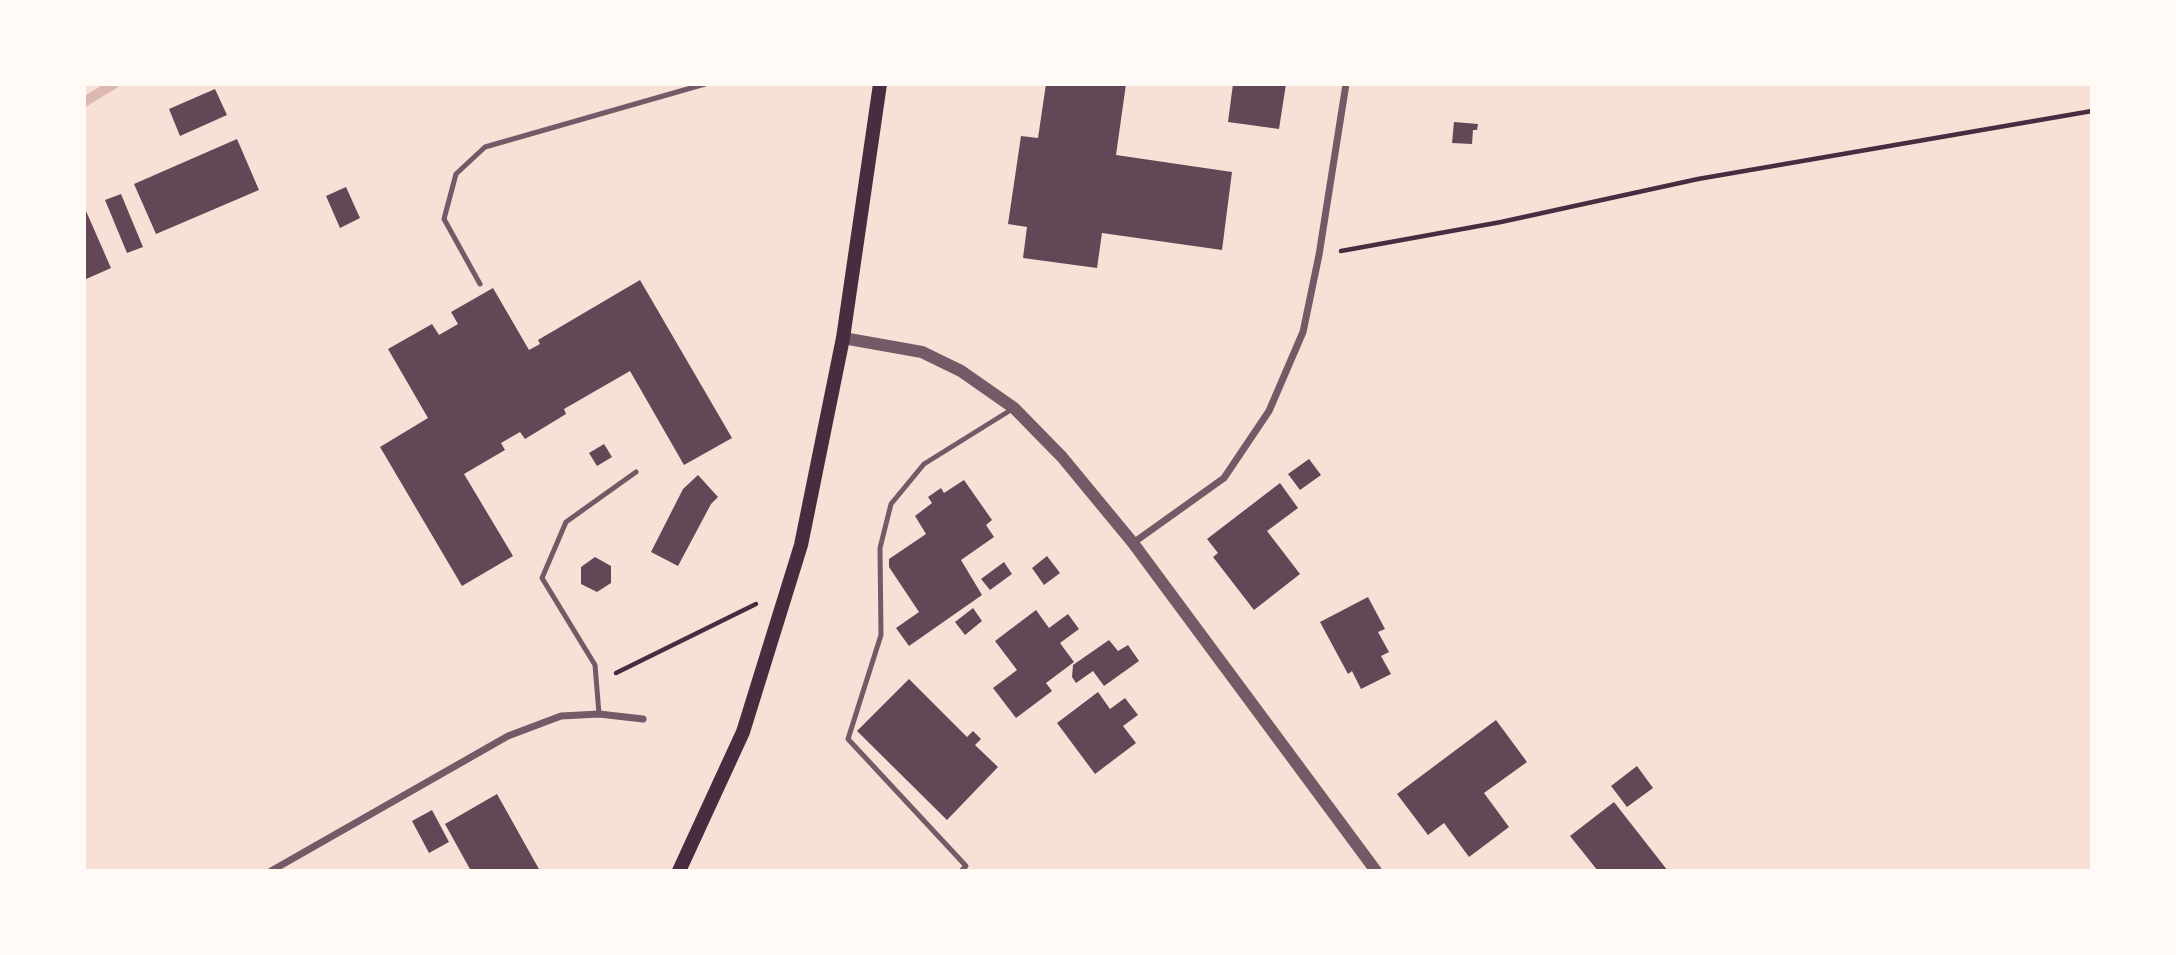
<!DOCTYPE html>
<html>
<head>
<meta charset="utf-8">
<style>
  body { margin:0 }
  #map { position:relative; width:2176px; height:955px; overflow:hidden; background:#f7e1d7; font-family:"Fira Sans",sans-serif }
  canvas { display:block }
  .frame { position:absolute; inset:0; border:86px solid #fffaf5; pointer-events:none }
</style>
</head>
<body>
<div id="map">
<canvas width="2176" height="955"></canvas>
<div class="frame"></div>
</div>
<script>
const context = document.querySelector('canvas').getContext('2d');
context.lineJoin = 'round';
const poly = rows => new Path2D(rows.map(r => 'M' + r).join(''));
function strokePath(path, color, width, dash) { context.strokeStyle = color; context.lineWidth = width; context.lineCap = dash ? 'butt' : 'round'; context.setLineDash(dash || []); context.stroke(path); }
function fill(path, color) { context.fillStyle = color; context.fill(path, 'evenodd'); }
strokePath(poly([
  [84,102,114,84]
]), '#dcb8b0', 10);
fill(poly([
  [1046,84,1126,84,1116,155,1232,172,1222,250,1102,233,1097,268,1023,258,1027,227,1008,224,1021,136,1038,138],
  [1233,84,1286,84,1279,129,1228,122],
  [215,89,227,115,180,136,169,109],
  [1454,122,1478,124,1477,130,1473,130,1472,144,1452,143],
  [237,139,259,190,156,234,134,184],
  [346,187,360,218,340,228,326,196],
  [121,194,143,247,127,253,105,200],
  [86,211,111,268,84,280,84,212],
  [640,280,732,438,684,465,630,371,564,409,566,414,525,439,520,432,501,443,505,450,464,474,513,556,462,586,380,447,428,418,388,349,432,324,439,335,458,324,451,312,493,288,529,350,540,344,538,340],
  [604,444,612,457,597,466,589,453],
  [1309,459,1321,475,1300,490,1288,474],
  [698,475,718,497,711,504,678,566,651,552,683,489],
  [964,480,992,520,986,525,994,537,961,560,982,595,909,646,896,628,919,612,889,567,889,559,926,534,915,516,932,503,928,497,941,488,944,493],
  [1280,483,1298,508,1267,531,1300,574,1254,610,1213,557,1218,553,1207,539],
  [1047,556,1060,573,1044,585,1032,568],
  [595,557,611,566,611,583,597,592,581,584,581,567],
  [1004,562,1012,574,990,590,981,579],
  [1368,597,1385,629,1378,632,1389,652,1381,656,1391,674,1361,689,1352,671,1348,674,1320,622],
  [973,608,982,621,965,635,955,622],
  [1036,610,1049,628,1068,614,1079,629,1060,643,1074,662,1046,683,1052,691,1016,718,993,688,1017,670,995,641],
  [1109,640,1118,651,1128,645,1139,661,1104,686,1093,671,1076,683,1072,677,1073,665],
  [909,679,967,737,973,731,981,739,975,745,998,767,947,820,857,731],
  [1098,692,1110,709,1125,698,1138,715,1123,726,1136,743,1095,774,1057,723],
  [1496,720,1527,762,1484,793,1509,827,1469,857,1444,823,1428,835,1397,794],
  [1637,766,1653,788,1627,807,1611,786],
  [497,794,540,871,471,871,445,824],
  [1614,802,1668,871,1598,871,1570,836],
  [432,810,449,842,429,853,412,821]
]), '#644757');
strokePath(poly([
  [1341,251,1501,222,1698,179,2092,111],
  [616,673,756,604]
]), '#4a2c40', 4.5);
strokePath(poly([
  [480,284,444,219,456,174,485,147,705,84],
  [599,714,595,665,542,578,566,522,636,472],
  [961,871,966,866,848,739,881,635,880,548,891,504,924,464,1014,408]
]), '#755966', 5);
strokePath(poly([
  [1133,543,1224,478,1269,411,1303,332,1319,255,1346,84],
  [271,871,508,736,561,716,599,714,643,719]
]), '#755966', 7);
strokePath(poly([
  [843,338,922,352,961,371,1014,408,1062,457,1133,543,1376,871]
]), '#755966', 12);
strokePath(poly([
  [679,871,743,732,801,545,843,338,880,84]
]), '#4a2c40', 14);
</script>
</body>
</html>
